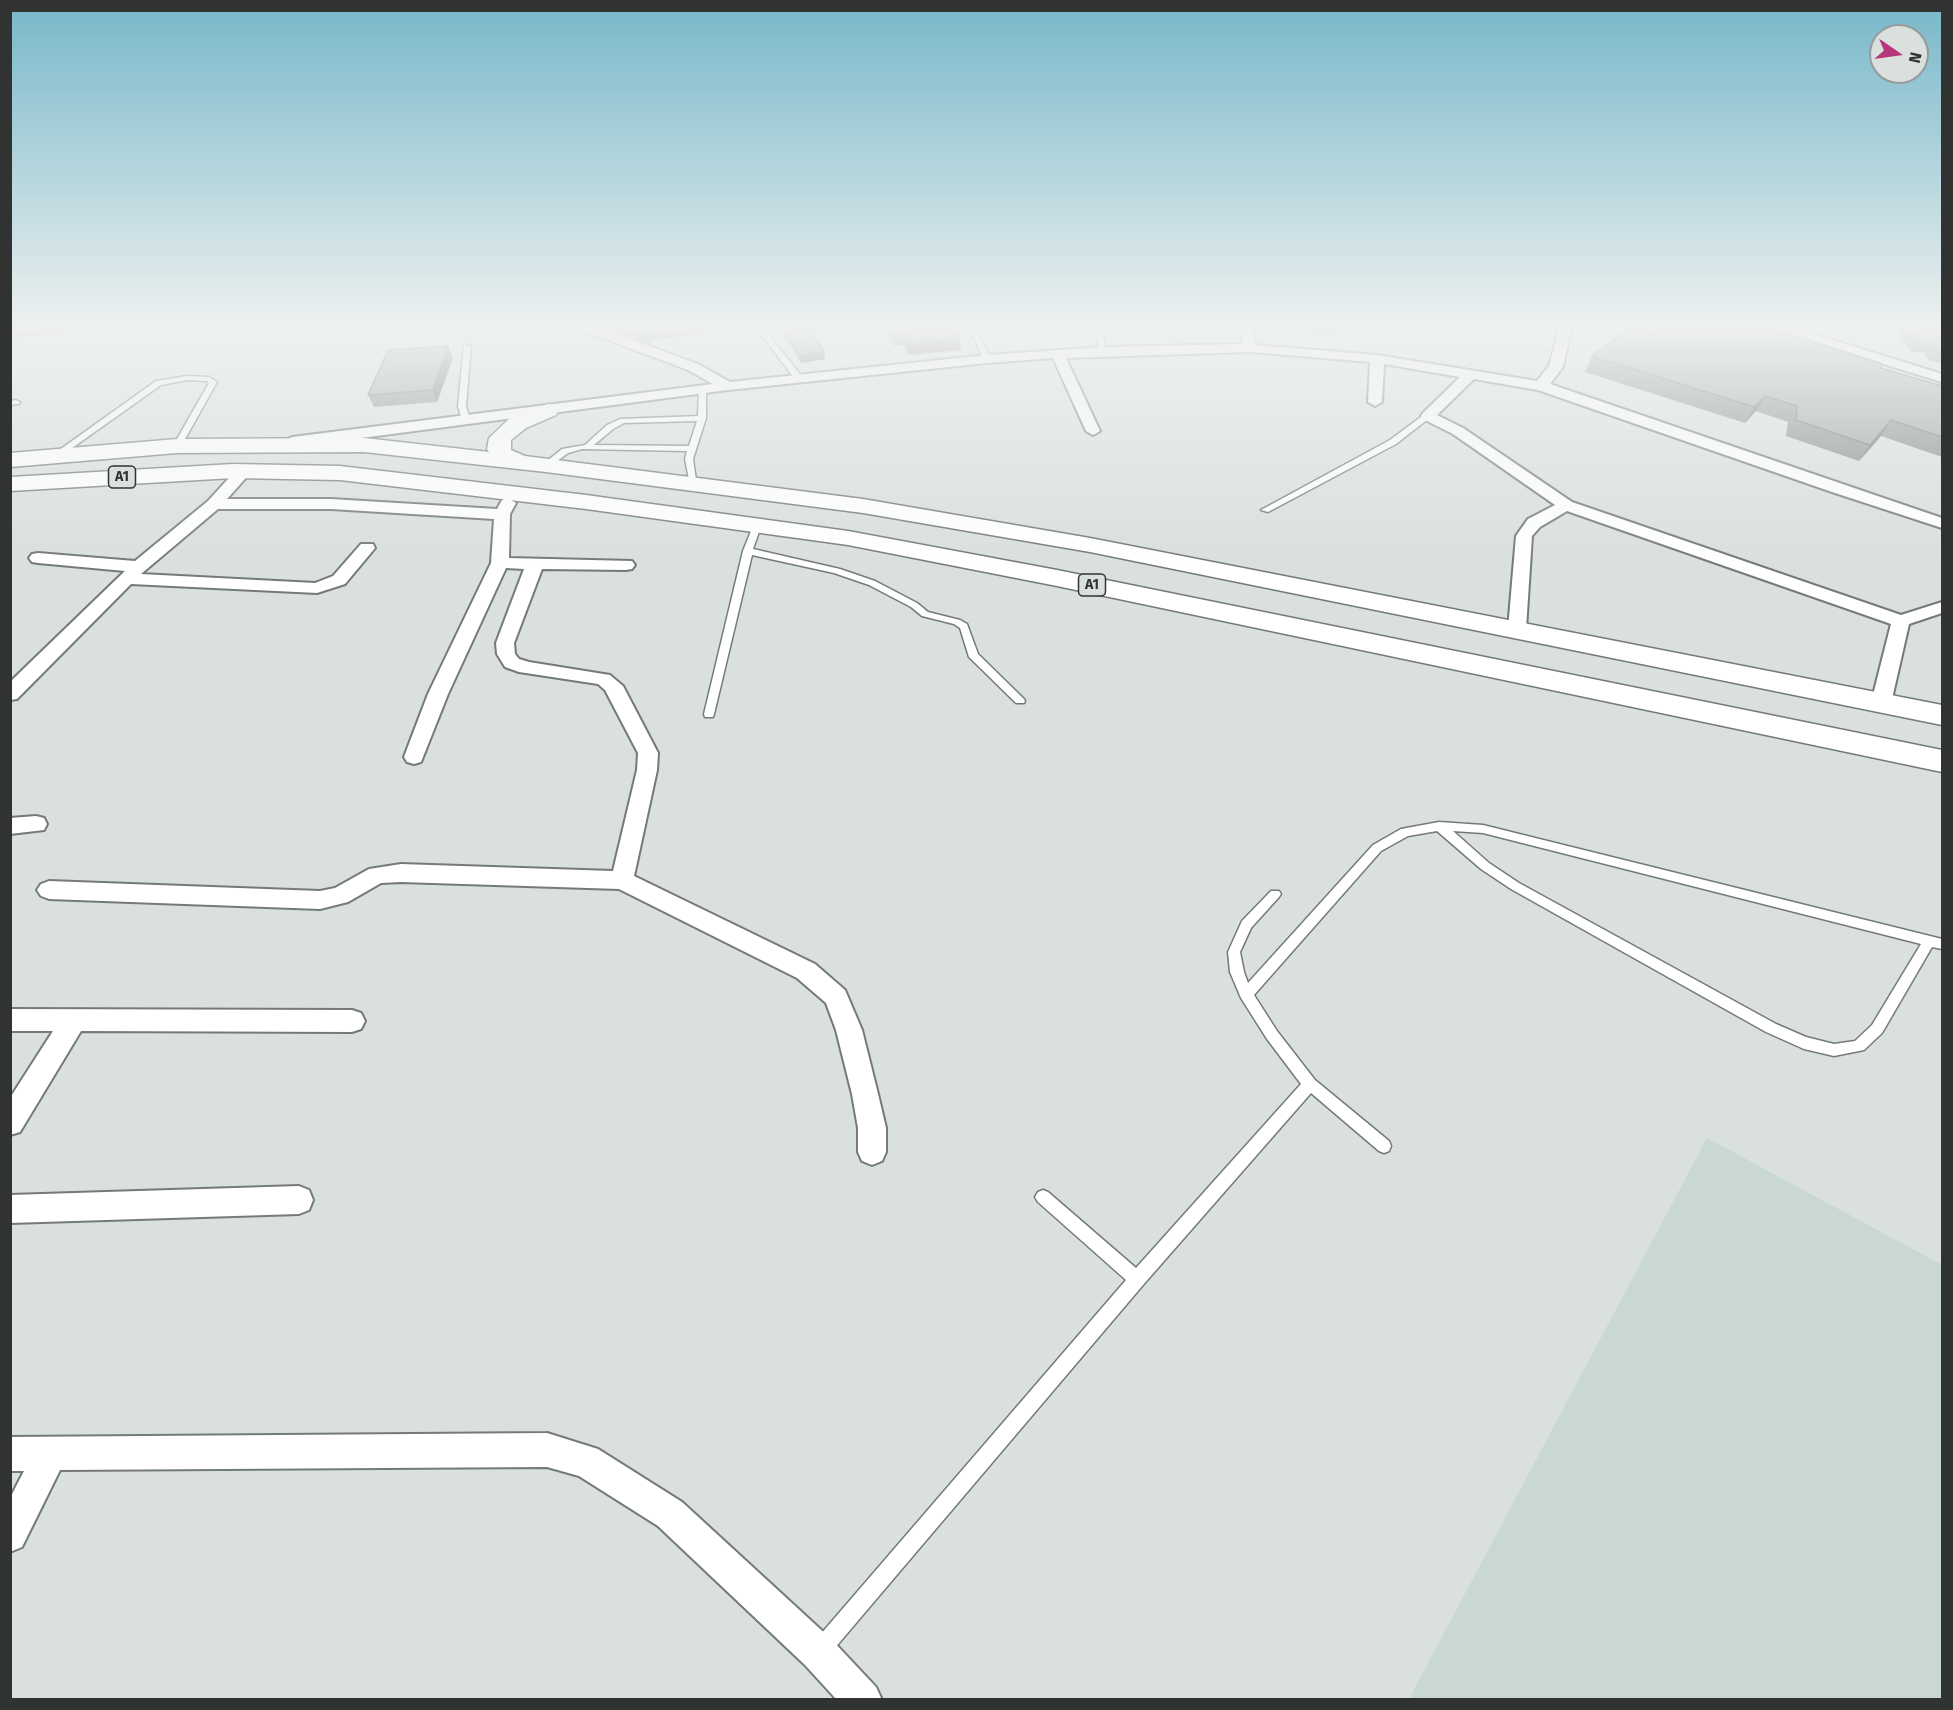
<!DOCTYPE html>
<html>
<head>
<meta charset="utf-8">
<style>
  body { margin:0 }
  #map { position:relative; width:1953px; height:1710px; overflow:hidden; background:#d9e0dd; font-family:"Fira Sans",sans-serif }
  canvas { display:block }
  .frame { position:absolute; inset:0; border:12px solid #303331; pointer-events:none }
  .north { position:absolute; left:1869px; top:24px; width:60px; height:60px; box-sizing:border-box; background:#d9e0dd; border:2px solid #959b98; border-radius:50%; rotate:103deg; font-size:16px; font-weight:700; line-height:24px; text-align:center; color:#303331 }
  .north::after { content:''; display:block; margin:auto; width:21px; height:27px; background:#b7357d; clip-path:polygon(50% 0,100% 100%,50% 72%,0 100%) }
</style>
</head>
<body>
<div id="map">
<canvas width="1953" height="1710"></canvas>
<div class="frame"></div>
<div class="north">N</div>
</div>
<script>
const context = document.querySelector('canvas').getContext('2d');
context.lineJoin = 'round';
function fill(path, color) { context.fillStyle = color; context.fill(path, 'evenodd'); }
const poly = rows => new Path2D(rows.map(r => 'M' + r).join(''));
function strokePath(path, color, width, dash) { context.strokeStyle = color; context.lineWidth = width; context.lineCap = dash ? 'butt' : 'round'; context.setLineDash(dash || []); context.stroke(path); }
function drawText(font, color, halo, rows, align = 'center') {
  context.font = font + ' "Fira Sans",sans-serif'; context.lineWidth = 4.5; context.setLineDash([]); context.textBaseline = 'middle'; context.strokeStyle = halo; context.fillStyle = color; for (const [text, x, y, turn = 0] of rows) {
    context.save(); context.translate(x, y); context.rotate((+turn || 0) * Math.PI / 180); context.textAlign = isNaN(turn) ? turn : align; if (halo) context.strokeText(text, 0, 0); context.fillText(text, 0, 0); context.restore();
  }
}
fill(poly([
  [1707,1138,1942,1265,1942,1699,1409,1699]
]), '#c9d8d0');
const lane = poly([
  [754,325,761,325,803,378,803,382,797,382,754,325],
  [968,325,974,325,991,359,990,361,983,359,968,325],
  [1095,325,1101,325,1106,353,1099,351,1095,325],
  [464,344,471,346,466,406,470,420,466,422,462,420,458,406,464,344],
  [187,376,209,377,217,382,180,448,173,446,209,383,207,381,187,380,161,385,58,458,51,456,156,381,187,376],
  [699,389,706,391,706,418,693,459,697,487,690,485,685,459,687,451,582,449,568,453,549,467,542,465,562,449,585,445,607,425,620,419,698,416,699,389],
  [697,421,689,446,594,445,613,429,624,423,697,421],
  [16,400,20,402,19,404,10,405,10,401,16,400],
  [1425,414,1432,416,1396,444,1268,512,1261,510,1390,440,1425,414],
  [757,523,761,526,753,549,840,569,875,581,917,603,928,612,960,620,967,624,978,654,1024,699,1025,701,1024,703,1016,703,969,657,960,628,954,624,922,616,911,607,869,585,834,573,752,555,714,714,713,717,705,717,704,714,743,551,753,526,757,523],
  [1439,822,1483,825,1942,939,1942,949,1932,947,1882,1033,1864,1050,1834,1056,1804,1049,1766,1032,1511,889,1481,869,1437,831,1408,836,1381,851,1254,995,1277,1031,1315,1080,1389,1141,1391,1146,1389,1151,1384,1153,1379,1151,1311,1093,1143,1285,828,1656,821,1659,814,1656,811,1649,814,1642,1126,1280,1038,1202,1035,1197,1038,1192,1043,1190,1048,1192,1136,1268,1301,1084,1267,1039,1241,998,1230,972,1228,952,1242,921,1271,891,1279,891,1281,894,1279,897,1251,928,1240,952,1244,972,1248,983,1373,845,1401,829,1439,822],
  [1453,831,1483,833,1921,944,1872,1025,1855,1041,1834,1044,1806,1037,1776,1024,1519,883,1489,863,1453,831]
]);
const street = poly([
  [575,325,593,325,698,364,730,382,987,355,1103,347,1242,344,1241,325,1253,325,1255,345,1377,355,1537,381,1549,366,1560,325,1572,325,1563,367,1550,384,1942,518,1942,528,1832,492,1538,390,1474,379,1437,415,1463,428,1572,502,1901,615,1942,602,1942,613,1909,624,1891,703,1888,708,1881,710,1874,708,1871,703,1891,624,1567,511,1540,527,1532,536,1526,629,1524,633,1510,633,1508,629,1516,536,1528,519,1555,505,1453,434,1423,419,1421,416,1423,413,1460,377,1384,364,1382,402,1375,406,1368,402,1370,362,1249,352,1066,358,1100,431,1093,435,1086,431,1053,358,987,363,728,390,292,447,284,442,292,437,713,384,688,370,576,328,575,325],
  [1766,325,1785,325,1942,374,1942,382,1767,328,1766,325],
  [244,466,252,471,227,499,331,499,497,509,502,500,508,498,516,503,510,514,509,558,632,561,635,565,632,569,626,570,542,569,514,643,515,654,519,659,529,662,610,675,623,686,658,753,657,770,634,876,815,964,845,990,862,1030,878,1094,886,1128,886,1152,882,1161,872,1165,862,1161,858,1152,858,1128,852,1094,836,1030,826,1003,797,978,619,889,401,882,381,883,348,902,320,909,49,899,41,896,37,890,41,884,49,881,320,891,335,888,369,869,401,864,613,871,637,770,638,753,605,690,598,684,519,672,505,667,497,654,496,643,524,569,506,568,448,694,421,762,414,764,407,762,404,757,428,694,491,563,494,519,331,509,218,509,141,574,315,583,333,576,361,544,373,544,375,548,345,584,317,593,131,584,17,699,10,700,10,682,125,571,38,563,32,562,29,558,32,554,38,553,135,561,208,501,238,468,244,466],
  [36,816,44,818,47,824,44,830,10,834,10,818,36,816],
  [10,1009,352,1010,361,1013,365,1021,361,1029,352,1032,81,1031,20,1132,10,1135,10,1098,53,1031,10,1031,10,1009],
  [299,1186,309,1190,313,1200,309,1210,299,1214,10,1223,10,1195,299,1186],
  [547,1433,598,1449,682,1502,831,1639,876,1687,882,1700,837,1700,805,1665,658,1526,579,1476,547,1467,60,1470,22,1547,10,1552,10,1498,24,1471,10,1471,10,1437,547,1433]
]);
const primary = poly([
  [548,404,556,405,559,410,556,415,526,428,511,440,511,450,525,456,863,499,1090,538,1942,705,1942,725,1090,552,863,513,546,472,364,452,177,453,10,467,10,453,177,439,364,438,489,452,487,449,489,438,510,418,548,404],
  [233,464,340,466,586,495,848,531,1057,570,1942,750,1942,772,1057,586,848,545,586,509,340,480,233,478,10,491,10,477,233,464]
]);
strokePath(lane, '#747a77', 3);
strokePath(street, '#747a77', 4);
strokePath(primary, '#747a77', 3);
fill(lane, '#fff');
fill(street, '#fff');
fill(primary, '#fff');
fill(poly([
  [599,325,741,325,742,328,652,340,652,345],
  [778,325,864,325,812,332,824,351,825,359,801,363],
  [887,325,955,325,960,339,961,350,908,355,904,345,893,346],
  [1257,325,1336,325,1334,334,1258,330],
  [1902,325,1927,325,1934,328,1942,329,1942,363,1929,361,1924,353,1911,352,1897,332],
  [1656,331,1881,368,1942,386,1942,457,1881,436,1859,461,1786,436,1788,422,1756,411,1745,423,1585,372,1592,356],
  [453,358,437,402,374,407,368,395]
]), '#858a88');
fill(poly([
  [26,325,93,325,89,330,10,338,10,326],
  [648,325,741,325,742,328,652,340,652,345],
  [807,325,864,325,808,332],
  [960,339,961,350,908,355,907,344],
  [448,346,453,358,437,402,433,390],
  [824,351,825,359,801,363,800,355],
  [1765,396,1756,411,1745,423,1754,407],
  [1891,420,1881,436,1859,461,1870,445]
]), '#6c716f');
const building = poly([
  [10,325,26,325,10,326,10,325],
  [638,325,648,325,649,329,638,325],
  [782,325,808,325,824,351,800,355,782,325],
  [889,325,955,325,960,339,907,344,904,334,892,335,889,325],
  [1632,325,1637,325,1656,331,1666,325,1764,325,1882,364,1881,368,1942,386,1942,437,1891,420,1870,445,1796,420,1797,406,1765,396,1754,407,1592,356,1632,325],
  [1905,325,1932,325,1934,328,1942,329,1942,352,1936,352,1930,344,1917,342,1905,325],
  [448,346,433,390,368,395,388,350,448,346]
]);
fill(building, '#9ba19e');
strokePath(building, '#6c716f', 1.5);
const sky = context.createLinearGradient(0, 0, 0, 564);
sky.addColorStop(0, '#77b7c9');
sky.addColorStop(0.58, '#eef1f0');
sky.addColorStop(1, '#eef1f000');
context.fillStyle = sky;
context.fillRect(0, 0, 1953, 564);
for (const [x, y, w] of [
  [122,477,27],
  [1092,585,27]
]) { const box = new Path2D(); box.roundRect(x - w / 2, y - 11, w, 22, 4.5); context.fillStyle = '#d9e0dd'; context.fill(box); strokePath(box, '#303331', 1.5); }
drawText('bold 14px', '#303331', null, [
  ["A1",122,477],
  ["A1",1092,585]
]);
</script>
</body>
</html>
